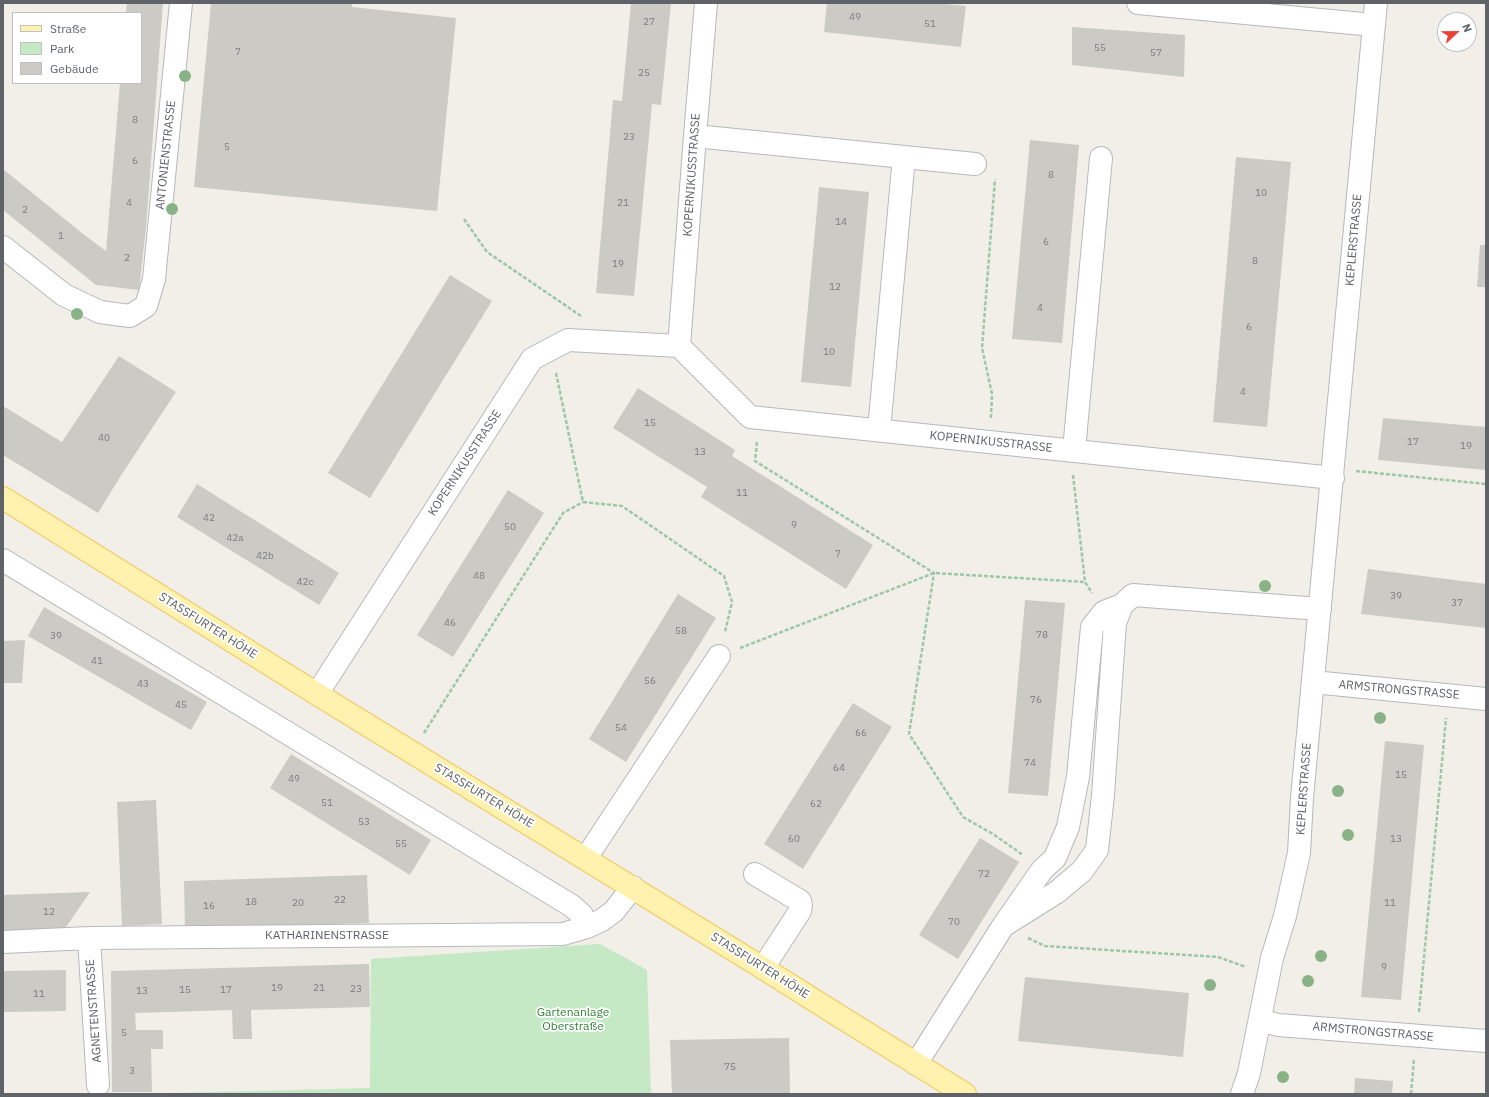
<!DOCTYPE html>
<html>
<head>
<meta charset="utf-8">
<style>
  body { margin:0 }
  #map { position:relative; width:1489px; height:1097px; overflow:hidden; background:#f1efe8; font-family:"IBM Plex Sans",sans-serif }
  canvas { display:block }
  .frame { position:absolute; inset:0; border:4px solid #5f6368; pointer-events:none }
  .legend { position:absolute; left:12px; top:12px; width:130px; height:72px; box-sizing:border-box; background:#fff; border:1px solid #bfc1c3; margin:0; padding:5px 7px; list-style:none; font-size:12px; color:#5f6368 }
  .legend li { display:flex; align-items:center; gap:8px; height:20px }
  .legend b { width:20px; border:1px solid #bfc1c3 }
  .north { position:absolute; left:1437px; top:12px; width:40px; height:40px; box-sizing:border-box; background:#fff; border:1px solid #bfc1c3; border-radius:50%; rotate:68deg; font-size:11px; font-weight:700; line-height:16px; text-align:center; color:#5f6368 }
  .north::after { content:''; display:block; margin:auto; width:14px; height:18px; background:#ea4335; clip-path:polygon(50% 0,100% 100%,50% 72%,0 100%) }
</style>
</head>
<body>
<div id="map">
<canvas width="1489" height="1097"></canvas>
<div class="frame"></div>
<ul class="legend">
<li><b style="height:5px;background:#fff2af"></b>Straße</li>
<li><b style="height:11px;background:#c5e8c5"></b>Park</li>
<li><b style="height:11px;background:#cccac5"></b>Gebäude</li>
</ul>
<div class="north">N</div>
</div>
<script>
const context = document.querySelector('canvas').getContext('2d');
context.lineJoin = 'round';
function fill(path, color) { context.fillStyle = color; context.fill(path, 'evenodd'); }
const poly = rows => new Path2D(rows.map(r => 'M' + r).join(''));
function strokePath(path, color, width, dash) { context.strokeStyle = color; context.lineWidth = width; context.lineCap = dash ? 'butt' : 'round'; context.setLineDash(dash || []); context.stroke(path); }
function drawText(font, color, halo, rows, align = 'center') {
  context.font = font + ' "IBM Plex Sans",sans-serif'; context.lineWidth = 3.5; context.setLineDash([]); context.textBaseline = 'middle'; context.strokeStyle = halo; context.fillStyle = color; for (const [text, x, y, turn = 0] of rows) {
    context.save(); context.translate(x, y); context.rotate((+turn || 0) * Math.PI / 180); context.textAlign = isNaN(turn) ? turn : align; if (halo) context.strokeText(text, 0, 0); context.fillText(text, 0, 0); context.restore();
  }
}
fill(poly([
  [600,944,647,970,651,1094,133,1094,370,1088,371,959]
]), '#c5e8c5');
fill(poly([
  [127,3,163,3,146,227,139,290,96,285,3,210,3,169,83,234,106,251,120,83,141,83,141,13,126,13],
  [211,3,352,3,352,7,456,18,437,211,194,187],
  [631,3,671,3,661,105,652,104,634,296,596,293,613,100,622,101],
  [827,3,935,3,966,6,961,47,824,32],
  [1072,27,1185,35,1184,77,1072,65],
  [1030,140,1079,145,1062,343,1012,339],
  [1236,157,1291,162,1267,427,1213,422],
  [819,187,869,192,851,387,801,382],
  [1480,245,1486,245,1486,287,1477,287],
  [450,275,492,301,370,498,328,473],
  [119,356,176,392,120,477,98,513,3,455,3,406,62,442],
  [638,388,735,450,732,456,873,545,846,589,701,497,707,487,613,428],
  [1383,418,1486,427,1486,470,1378,460],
  [197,484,339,573,319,605,177,517],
  [508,490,544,513,453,657,417,635],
  [1368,569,1486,584,1486,628,1361,614],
  [678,594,716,618,626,762,589,739],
  [1025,600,1065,603,1048,796,1008,793],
  [44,607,207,702,191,730,28,636],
  [25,640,22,683,3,683,3,641],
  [853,703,892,727,803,869,764,844],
  [1385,741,1424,745,1401,1000,1361,997],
  [291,754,431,840,410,875,270,788],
  [156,800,162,924,122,926,117,802],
  [980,838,1019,862,958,959,919,935],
  [367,875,369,923,185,928,184,881],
  [90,892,64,930,3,931,3,895],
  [369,964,370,1007,251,1010,252,1039,233,1039,232,1010,135,1013,136,1030,163,1030,163,1049,151,1049,152,1092,112,1092,111,971],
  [66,970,66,1011,3,1012,3,971],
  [1025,977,1189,993,1183,1057,1018,1041],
  [789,1038,790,1094,672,1094,670,1040],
  [1355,1078,1393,1081,1392,1094,1354,1094]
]), '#cccac5');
const minor = poly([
  [706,3,695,136,679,346,750,417,1333,478],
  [1138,3,1374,25],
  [695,136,904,157,879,430],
  [904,157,975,164],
  [3,247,64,295,100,312,130,316,146,306,154,279,181,3],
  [1074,450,1101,158],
  [3,560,572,906,582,915,587,927],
  [1313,682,1486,699],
  [317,694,532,359,568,340,679,346],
  [586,858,719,656],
  [755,874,800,901,801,906,800,911,763,968],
  [1003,926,1057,892,1082,871,1097,850,1103,795,1115,623,1122,605,1133,595,1320,609],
  [89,938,98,1085],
  [3,942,89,938,563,934,587,927,602,920,614,911,633,887],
  [1260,1020,1278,1025,1486,1041],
  [916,1064,1003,926,1042,870,1055,858,1068,827,1078,777,1092,627,1104,612,1122,605],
  [1242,1094,1249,1073,1272,958,1285,916,1299,853,1302,798,1376,3]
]);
const major = poly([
  [3,498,317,694,763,968,836,1014,965,1094]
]);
strokePath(minor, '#b5b8bc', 24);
strokePath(major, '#f2c960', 24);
strokePath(poly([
  [464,219,487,252,581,316],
  [556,373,583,502,622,506,724,576,732,602,725,632],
  [991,418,992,394,982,348,995,179],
  [757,442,755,461,934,573,909,734,963,817,993,834,1023,855],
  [1356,471,1486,484],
  [1073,475,1085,582,1092,593],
  [740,648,934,573,1085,582],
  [424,733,563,513,583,502],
  [1028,938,1045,946,1218,957,1246,967],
  [1419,1012,1446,718],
  [1411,1094,1414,1059]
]), '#9cc7a9', 2.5, [4, 2]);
strokePath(minor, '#fff', 22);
strokePath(major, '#fff2af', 22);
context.fillStyle = '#89b387';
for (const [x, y] of [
  [185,76],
  [172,209],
  [77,314],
  [1265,586],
  [1380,718],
  [1338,791],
  [1348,835],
  [1321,956],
  [1308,981],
  [1210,985],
  [1283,1077]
]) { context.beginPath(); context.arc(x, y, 6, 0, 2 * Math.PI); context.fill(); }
drawText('10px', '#7a7d7f', null, [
  ["49",855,17],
  ["27",649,22],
  ["51",930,24],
  ["55",1100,48],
  ["7",238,52],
  ["57",1156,53],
  ["25",644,73],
  ["8",135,120],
  ["23",629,137],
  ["5",227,147],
  ["6",135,161],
  ["8",1051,175],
  ["10",1261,193],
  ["4",129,203],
  ["21",623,203],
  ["2",25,210],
  ["14",841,222],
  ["1",61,236],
  ["6",1046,242],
  ["2",127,258],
  ["8",1255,261],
  ["19",618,264],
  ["12",835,287],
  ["4",1040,308],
  ["6",1249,327],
  ["10",829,352],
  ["4",1243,392],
  ["15",650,423],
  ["40",104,438],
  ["17",1413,442],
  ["19",1466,446],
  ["13",700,452],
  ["11",742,493],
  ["42",209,518],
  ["9",794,525],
  ["50",510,527],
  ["42a",235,538],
  ["7",838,554],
  ["42b",265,556],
  ["48",479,576],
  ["42c",305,582],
  ["39",1396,596],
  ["37",1457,603],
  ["46",450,623],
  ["58",681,631],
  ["78",1042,635],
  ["39",56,636],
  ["41",97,661],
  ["56",650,681],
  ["43",143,684],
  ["76",1036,700],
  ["45",181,705],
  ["54",621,728],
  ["66",861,733],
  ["74",1030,763],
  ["64",839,768],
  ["15",1401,775],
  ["49",294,779],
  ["51",327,803],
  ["62",816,804],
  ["53",364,822],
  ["60",794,839],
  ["13",1396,839],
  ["55",401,844],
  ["72",984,874],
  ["22",340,900],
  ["18",251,902],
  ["20",298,903],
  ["11",1390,903],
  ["16",209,906],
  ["12",49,912],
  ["70",954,922],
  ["9",1384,967],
  ["19",277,988],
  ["21",319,988],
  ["23",356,989],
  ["15",185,990],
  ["17",226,990],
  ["13",142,991],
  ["11",39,994],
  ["5",124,1033],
  ["75",730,1067],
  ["3",132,1071]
]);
drawText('12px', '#5f6368', '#fff', [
  ["ANTONIENSTRASSE",166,155,-84],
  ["KOPERNIKUSSTRASSE",692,175,-86],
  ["KEPLERSTRASSE",1354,240,-85],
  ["KOPERNIKUSSTRASSE",991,442,6],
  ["KOPERNIKUSSTRASSE",465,463,-57],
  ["STASSFURTER HÖHE",208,626,32],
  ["ARMSTRONGSTRASSE",1399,690,5],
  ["KEPLERSTRASSE",1304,789,-86],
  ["STASSFURTER HÖHE",484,796,31],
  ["KATHARINENSTRASSE",327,936],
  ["STASSFURTER HÖHE",760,966,32],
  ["AGNETENSTRASSE",94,1011,-94],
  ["ARMSTRONGSTRASSE",1373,1032,5]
]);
drawText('12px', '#348238', '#fff', [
  ["Gartenanlage",573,1013],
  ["Oberstraße",573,1027]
]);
</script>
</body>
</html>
